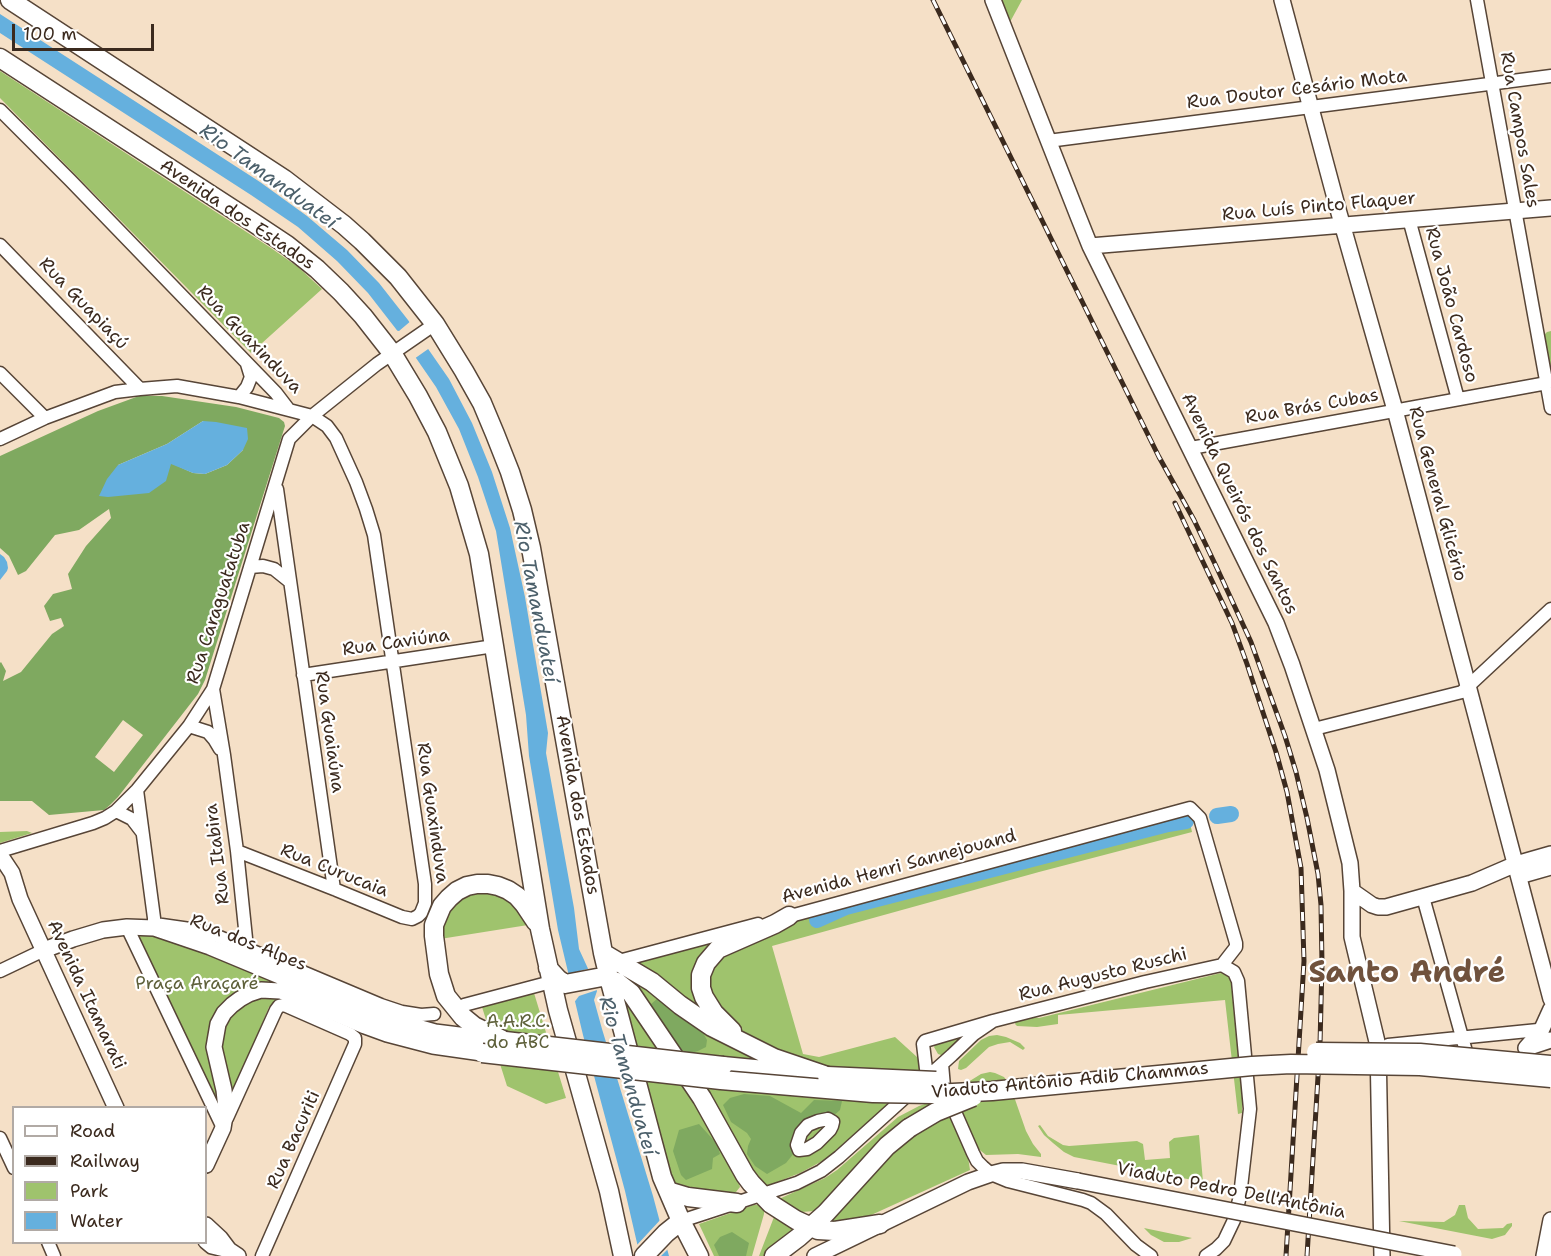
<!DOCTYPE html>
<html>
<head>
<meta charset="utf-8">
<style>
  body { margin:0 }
  #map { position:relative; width:1551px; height:1256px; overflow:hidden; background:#f5e0c7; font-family:"Shantell Sans",sans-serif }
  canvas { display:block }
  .legend { position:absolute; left:12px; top:1106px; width:195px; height:138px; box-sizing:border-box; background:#fff; border:2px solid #b1aaa5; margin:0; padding:8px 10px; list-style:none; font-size:18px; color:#3b2a1e }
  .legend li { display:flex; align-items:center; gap:12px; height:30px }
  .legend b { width:30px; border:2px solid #b1aaa5 }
  .scale { position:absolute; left:12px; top:24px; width:142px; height:27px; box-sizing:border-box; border:3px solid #3b2a1e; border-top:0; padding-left:8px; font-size:18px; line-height:21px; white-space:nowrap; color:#3b2a1e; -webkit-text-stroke:4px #fff; paint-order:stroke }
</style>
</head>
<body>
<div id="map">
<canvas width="1551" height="1256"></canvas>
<ul class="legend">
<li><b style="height:8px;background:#fff"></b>Road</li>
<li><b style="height:8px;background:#3b2a1e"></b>Railway</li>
<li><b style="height:16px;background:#9fc36d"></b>Park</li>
<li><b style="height:16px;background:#65b0de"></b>Water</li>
</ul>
<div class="scale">100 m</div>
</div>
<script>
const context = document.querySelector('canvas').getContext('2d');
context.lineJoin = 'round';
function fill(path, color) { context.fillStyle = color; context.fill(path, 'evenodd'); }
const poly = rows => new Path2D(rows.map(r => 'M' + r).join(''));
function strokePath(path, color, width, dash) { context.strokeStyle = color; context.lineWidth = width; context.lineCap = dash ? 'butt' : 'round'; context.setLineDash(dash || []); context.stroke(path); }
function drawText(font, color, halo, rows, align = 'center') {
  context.font = font + ' "Shantell Sans",sans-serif'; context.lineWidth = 4.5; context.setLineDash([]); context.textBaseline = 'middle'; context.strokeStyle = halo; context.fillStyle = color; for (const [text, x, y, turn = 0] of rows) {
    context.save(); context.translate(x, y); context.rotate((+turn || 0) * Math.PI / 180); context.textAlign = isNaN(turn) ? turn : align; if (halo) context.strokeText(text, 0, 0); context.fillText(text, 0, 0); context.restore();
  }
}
fill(poly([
  [1001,0,1022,0,1010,22],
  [0,71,271,248,298,267,322,289,251,353,0,98],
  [1551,331,1551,387,1542,337,1547,332],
  [1180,816,1184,817,1190,823,1192,832,1039,872,772,946,803,1054,819,1057,895,1037,917,1057,919,1061,922,1072,904,1091,826,1159,800,1173,767,1186,761,1185,681,1050,643,995,628,981,629,978,700,1008,651,970,638,963,638,962,739,934,702,959,710,989,709,979,715,964,726,953,769,932,824,911],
  [27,831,32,833,0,843,0,832],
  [488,891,514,901,528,925,440,939,441,927,454,903,470,893],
  [145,935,176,940,290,987,222,1006,218,1104,217,1104,139,938,139,936],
  [1221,973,1228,976,1231,982,1242,1097,1242,1113,1238,1114,1225,1000,1058,1015,1058,1024,1037,1027,1017,1026,1015,1024,1016,1021,1032,1017,1039,1018],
  [534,993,566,1098,546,1104,507,1086,482,1007],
  [264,996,289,1000,277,1001,269,1007,232,1095,220,1053,222,1029,238,1006],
  [628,1003,630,1003,708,1124,739,1184,740,1187,736,1192,732,1194,693,1193,677,1185,674,1181,665,1156,626,1007],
  [997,1035,1006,1037,1020,1043,1025,1048,1023,1050,1010,1042,998,1044,989,1047,966,1068,961,1070,958,1069,959,1061,981,1040,989,1036],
  [961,1036,964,1036,944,1056,938,1054,934,1047,936,1043],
  [990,1072,995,1073,1004,1077,1010,1085,1026,1131,1033,1144,1041,1154,1041,1157,1018,1154,986,1155,976,1147,952,1092,981,1074],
  [942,1098,944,1099,968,1157,970,1170,858,1221,827,1226,822,1208,815,1211,801,1212,795,1210,779,1199,825,1178,837,1170,898,1117,919,1106],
  [1040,1125,1048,1136,1063,1145,1069,1146,1137,1141,1143,1144,1145,1160,1170,1158,1169,1142,1174,1138,1199,1135,1203,1182,1074,1157,1064,1152,1053,1143,1044,1135,1038,1126],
  [754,1205,759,1205,764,1209,764,1214,752,1256,714,1256,699,1224],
  [1459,1205,1465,1205,1468,1218,1478,1229,1503,1228,1507,1224,1512,1223,1512,1226,1505,1235,1492,1239,1399,1221,1444,1222,1455,1215],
  [775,1216,797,1229,767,1256,759,1256,774,1217],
  [1144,1228,1192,1238,1179,1242,1164,1242,1151,1235]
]), '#9fc36d');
fill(poly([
  [139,396,162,396,236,407,279,418,284,422,285,426,205,680,198,694,118,797,110,805,104,810,49,815,32,801,0,801,0,663,1,662,6,671,3,681,21,672,52,634,64,626,61,618,50,621,44,606,53,594,72,589,68,574,86,546,111,518,109,509,79,530,55,535,26,571,18,575,9,556,0,548,0,456,98,411],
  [203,421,243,450,227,465,205,474,193,473,171,463,118,465,167,444],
  [123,720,143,735,114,772,95,757],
  [658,998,702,1031,707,1040,706,1047,698,1051,691,1053,681,1050,650,1005],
  [744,1094,770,1096,801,1113,814,1100,842,1101,840,1110,831,1118,815,1119,794,1153,786,1163,767,1174,755,1166,747,1154,748,1146,751,1139,747,1133,731,1122,723,1105,730,1098],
  [699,1124,717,1144,720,1154,713,1158,712,1169,686,1180,681,1175,673,1151,679,1130],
  [732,1232,749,1243,746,1256,719,1256,714,1245,720,1237]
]), '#7fa960');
fill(poly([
  [0,14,260,182,307,216,347,250,379,283,408,320,449,379,472,423,492,472,510,528,525,597,548,733,546,753,574,908,579,949,596,986,597,991,594,1000,602,1029,653,1196,669,1256,640,1256,625,1191,583,1035,558,930,529,756,526,715,496,531,478,477,459,429,436,387,396,329,368,293,337,261,298,227,251,195,0,33],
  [203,421,216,422,247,428,248,439,243,450,227,465,205,474,193,473,171,464,166,481,149,493,108,497,99,496,107,479,118,465,167,444],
  [0,554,4,557,7,562,8,568,7,571,0,580]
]), '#65b0de');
fill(poly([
  [412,320,431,347,414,359,393,330,399,331],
  [591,968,599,985,600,991,597,990,579,996,573,1004,565,971,568,974],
  [662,1218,669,1248,661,1256,639,1256,636,1246]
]), '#f5e0c7');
strokePath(poly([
  [1217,816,1231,814],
  [817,920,846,907,1168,824,1186,821]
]), '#65b0de', 16);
const minor = poly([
  [1477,0,1551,408],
  [0,110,70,180,276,393,289,410],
  [1048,141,1551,76],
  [1409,219,1458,399],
  [0,245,140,389],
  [0,373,45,418],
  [239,397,247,387,251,377,247,364],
  [0,439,45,418,115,392,140,389,177,386,239,397,312,416,327,426,336,438,356,482,366,509,374,535,425,884,425,903,421,913,418,916,412,919,402,917,334,889,237,851],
  [1191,448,1547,383],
  [277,489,334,889],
  [250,567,263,566,274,569,289,581],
  [303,675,494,646],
  [213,689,224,755,237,851,247,948],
  [189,726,208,732,214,739,220,749],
  [1314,729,1462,692,1551,609],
  [137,790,154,918,154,928],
  [116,811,132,819,142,832],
  [0,851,93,823,105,818,116,811,137,790,189,726,213,689,289,439,312,416,377,364,435,324],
  [1423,897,1467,1055],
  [783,918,1190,808,1200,818,1236,943,1236,947,1222,965],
  [155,924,190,929,217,936,381,1005,402,1012,421,1015,434,1014],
  [127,927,223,1128],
  [615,962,758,924],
  [0,971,44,950],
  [464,1005,551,982],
  [1388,1045,1538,1030,1541,1031],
  [942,1064,944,1087,973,1153,977,1161,983,1167,991,1174,1008,1181,1083,1200,1091,1203,1106,1214,1136,1245,1151,1256],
  [927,1077,923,1044,925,1041,993,1021,1145,982,1222,965],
  [227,1118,276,1010,279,1006,284,1005,350,1034,355,1038,355,1044,262,1256],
  [828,1119,833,1122,832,1126,830,1130,817,1143,807,1149,799,1150,797,1145,801,1133,808,1125,818,1121,828,1119],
  [0,1138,14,1168],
  [681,1221,797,1183,821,1171,839,1157,952,1055,974,1034,993,1021],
  [48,1242,54,1256],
  [1206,1256,1216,1249,1224,1241,1234,1220,1240,1196,1250,1109,1238,981,1234,972,1222,965]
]);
const major = poly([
  [993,0,1078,216,1090,246,1276,623,1292,665,1327,770,1350,863,1352,891,1352,937,1378,1046,1382,1256],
  [1282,0,1339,213,1395,410,1551,999],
  [1090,246,1551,208],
  [0,855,12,873,20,899,116,1108],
  [1519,876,1551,867],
  [1352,891,1372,905,1378,907,1386,907,1472,883,1516,864,1551,854],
  [44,950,73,939,103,930,127,927,154,928,210,947,371,1014,435,1032,483,1038],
  [1526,1048,1541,1031,1551,1009],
  [1526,1048,1551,1040],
  [206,1165,223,1128,226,1109,224,1090,214,1047,218,1024,224,1013,232,1005,240,999,249,994,261,990,280,991,289,994,365,1026,387,1034,433,1046,482,1053],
  [206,1225,220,1238,229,1250,238,1256],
  [206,1241,212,1246,229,1250],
  [815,1256,968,1182,991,1174,1003,1171,1022,1171,1078,1181],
  [1544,1256,1551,1220]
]);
const highway = poly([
  [10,0,284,179,344,225,362,241,398,277,435,324,464,371,482,403,495,434,510,472,522,510,531,548,603,953,609,978,662,1177,681,1221,699,1256],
  [0,58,251,221,287,245,317,269,341,292,363,316,392,353,418,396,437,432,459,486,479,554,540,929,558,1010,609,1191,623,1256],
  [603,953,652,982,680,1005,712,1027,774,1058,827,1076],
  [548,968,558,979,565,984,602,977,617,982,631,993,702,1098,745,1175,751,1183,771,1204,796,1220,818,1230,835,1231,880,1224],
  [732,1031,714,1013,704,997,701,988,701,975,706,963,718,949,775,924,789,916],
  [505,1041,474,1026,463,1017,446,996,439,974,434,936,434,925,442,906,449,898,457,891,467,886,477,884,488,884,498,886,508,890,517,896,524,904,536,922],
  [723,1066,796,1073],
  [668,1191,688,1197,737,1203],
  [644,1256,666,1233,681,1221],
  [774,1256,799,1237,826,1213,887,1146,909,1128]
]);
strokePath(minor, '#574537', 15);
strokePath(major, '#574537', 18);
strokePath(highway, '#574537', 21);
strokePath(minor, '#fff', 12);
strokePath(major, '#fff', 15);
strokePath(highway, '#fff', 18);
const rail = poly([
  [933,0,1159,457,1194,520,1216,566,1251,642,1285,736,1296,772,1307,818,1318,874,1321,905,1322,964,1320,1044,1307,1256],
  [1175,503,1232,623,1247,664,1276,752,1287,792,1301,868,1304,961,1286,1256]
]);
strokePath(rail, '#3b2a1e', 5);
strokePath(rail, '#fff', 3, [9]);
const majorBridge = poly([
  [1078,1181,1454,1254]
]);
const highwayBridge = poly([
  [505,1041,723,1066],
  [1316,1052,1420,1053,1551,1065],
  [482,1053,721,1080,873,1093,933,1094,992,1091,1252,1066,1291,1064,1420,1066,1551,1078],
  [827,1076,936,1081],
  [909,1128,936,1112,973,1097]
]);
strokePath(majorBridge, '#574537', 18, []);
strokePath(highwayBridge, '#574537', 21, []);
strokePath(majorBridge, '#fff', 15);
strokePath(highwayBridge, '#fff', 18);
drawText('18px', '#3b2a1e', '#fff', [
  ["Rua Doutor Cesário Mota",1297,90,-7],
  ["Rua Campos Sales",1519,130,80],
  ["Rua Luís Pinto Flaquer",1319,207,-5],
  ["Avenida dos Estados",237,215,34],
  ["Rua Guapiaçú",83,304,46],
  ["Rua João Cardoso",1451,305,75],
  ["Rua Guaxinduva",249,340,46],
  ["Rua Brás Cubas",1312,407,-10],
  ["Rua General Glicério",1437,494,75],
  ["Avenida Queirós dos Santos",1239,504,64],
  ["Rua Caraguatatuba",219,603,-72],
  ["Rua Caviúna",396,643,-8],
  ["Rua Guaiaúna",329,732,82],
  ["Avenida dos Estados",577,805,80],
  ["Rua Guaxinduva",432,813,82],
  ["Rua Itabira",218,854,-97],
  ["Avenida Henri Sannejouand",899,867,-15],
  ["Rua Curucaia",334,871,22],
  ["Rua dos Alpes",248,943,22],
  ["Rua Augusto Ruschi",1103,975,-14],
  ["Avenida Itamarati",86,995,65],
  ["Viaduto Antônio Adib Chammas",1070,1081,-5],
  ["Rua Bacuriti",294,1140,-66],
  ["Viaduto Pedro Dell'Antônia",1231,1191,11]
]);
drawText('18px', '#5e603a', '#fff', [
  ["Praça Araçaré",197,984],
  ["A.A.R.C.",518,1022],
  ["do ABC",518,1043]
]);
drawText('italic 20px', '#4c606b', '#fff', [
  ["Rio Tamanduateí",268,177,36],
  ["Rio Tamanduateí",535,602,79],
  ["Rio Tamanduateí",627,1076,74]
]);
drawText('bold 30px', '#70523d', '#fff', [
  ["Santo André",1407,974]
]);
</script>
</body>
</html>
